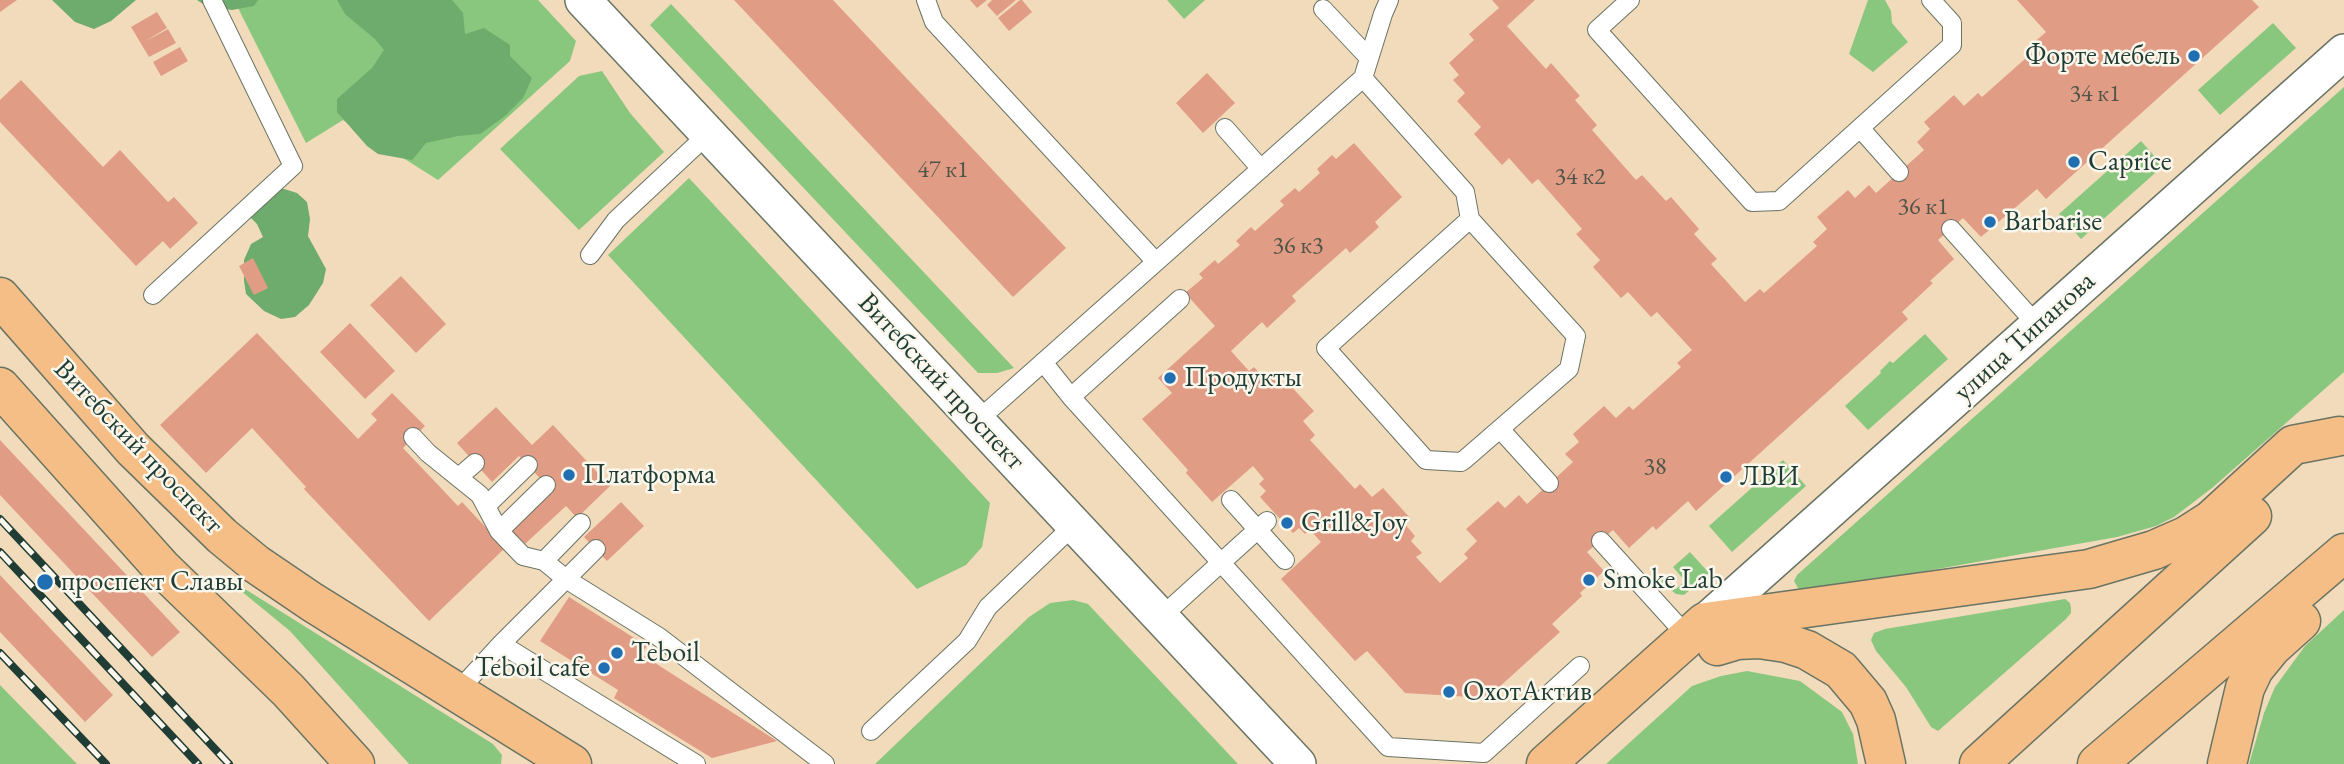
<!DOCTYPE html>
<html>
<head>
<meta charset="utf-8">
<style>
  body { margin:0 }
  canvas { display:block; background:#f2dbbb }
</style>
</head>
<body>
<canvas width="2344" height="764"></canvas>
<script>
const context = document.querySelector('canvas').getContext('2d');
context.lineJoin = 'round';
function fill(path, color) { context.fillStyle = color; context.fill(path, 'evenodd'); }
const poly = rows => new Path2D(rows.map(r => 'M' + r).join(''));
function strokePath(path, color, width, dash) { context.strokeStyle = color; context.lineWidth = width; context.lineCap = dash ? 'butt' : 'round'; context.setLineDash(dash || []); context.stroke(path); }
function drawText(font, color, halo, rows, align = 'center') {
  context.font = font + ' "EB Garamond",serif'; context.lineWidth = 5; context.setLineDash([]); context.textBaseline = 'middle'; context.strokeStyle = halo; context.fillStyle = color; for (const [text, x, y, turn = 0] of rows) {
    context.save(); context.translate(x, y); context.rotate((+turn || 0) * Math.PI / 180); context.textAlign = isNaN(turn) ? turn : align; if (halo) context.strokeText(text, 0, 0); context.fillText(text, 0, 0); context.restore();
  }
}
fill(poly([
  [234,0,538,0,576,41,570,61,438,180,343,120,306,143],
  [1167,0,1205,0,1184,19],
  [1868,0,1885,0,1891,11,1892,23,1908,42,1873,72,1849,54],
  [671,4,1014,368,997,373,978,373,650,25],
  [2273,23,2296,48,2220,115,2198,90],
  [602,71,630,113,664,152,579,230,500,149,579,76],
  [2344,87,2344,372,2212,488,2174,517,2156,526,2117,537,1887,578,1804,591,1798,588,1794,581,1797,575],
  [2141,141,2163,166,2081,239,2059,214],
  [689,178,990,503,982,547,966,565,917,589,608,255],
  [1925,334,1948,359,1868,430,1845,406,1881,373,1880,371,1890,361,1893,363],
  [1783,460,1806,486,1732,552,1709,526],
  [1690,552,1709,573,1684,595,1676,594,1658,580,1664,576,1676,589,1685,581,1673,567],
  [237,584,493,744,502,755,501,764,409,764,290,631,235,586],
  [2065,599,2070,603,2071,608,2071,613,2066,619,1938,731,1931,727,1906,687,1876,651,1871,640,1874,633,1885,629],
  [1073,600,1088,604,1238,764,875,764,1029,617,1050,603],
  [2344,610,2344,764,2249,764,2264,713,2275,687,2305,646],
  [1747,671,1800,681,1842,712,1853,734,1858,764,1606,764,1692,686,1721,676],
  [0,685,77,764,0,764]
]), '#89c77e');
fill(poly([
  [52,0,136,0,111,21,94,29,75,22],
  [197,0,258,0,254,6,232,10,206,6],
  [337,0,452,0,463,13,465,34,484,28,510,45,510,56,532,78,523,98,505,116,480,134,458,136,426,143,412,160,378,154,367,146,337,112,337,99,372,68,384,50,375,39,345,14],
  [281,188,297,193,307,202,310,219,308,236,326,269,323,283,309,305,295,317,281,319,264,311,246,294,244,281,244,260,251,244,263,237,257,224,250,217]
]), '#6eac6d');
fill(poly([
  [0,0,17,0,0,12],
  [734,0,833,0,1066,248,1013,297],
  [970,0,987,0,977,8],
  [992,0,1016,0,997,16,987,5],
  [1020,0,1022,0,1032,12,1009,31,998,18],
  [1492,0,1535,0,1507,26,1546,69,1551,63,1580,96,1575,100,1597,125,1592,130,1636,180,1642,175,1666,201,1671,197,1699,229,1694,234,1717,259,1711,264,1745,302,1760,289,1764,293,1817,246,1813,242,1827,229,1817,217,1848,190,1855,198,1869,185,1876,193,1924,150,1917,142,1930,129,1924,122,1954,95,1964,106,1978,93,1982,97,2035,50,2031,45,2046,32,2017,0,2252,0,2259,7,2046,199,2037,189,1981,237,1963,218,1938,240,1954,259,1930,281,1933,283,1902,312,1908,319,1696,511,1688,501,1656,530,1653,526,1629,548,1613,530,1587,552,1604,571,1580,593,1582,596,1552,624,1560,632,1487,698,1405,693,1367,651,1355,661,1281,579,1321,542,1310,530,1305,534,1299,528,1293,533,1260,497,1266,491,1259,484,1264,479,1253,466,1212,502,1186,473,1188,470,1142,419,1172,393,1158,378,1215,326,1185,293,1203,278,1199,274,1215,260,1218,264,1240,245,1236,241,1251,227,1255,231,1284,205,1280,201,1295,188,1299,192,1320,173,1317,169,1332,155,1336,159,1354,143,1402,197,1375,222,1379,227,1350,253,1346,248,1292,296,1296,301,1267,328,1262,322,1231,351,1249,371,1254,367,1264,378,1269,374,1282,387,1287,382,1314,411,1303,421,1315,435,1310,440,1355,489,1360,484,1372,497,1383,488,1410,518,1404,523,1415,536,1411,541,1422,553,1416,557,1440,583,1468,558,1464,554,1477,541,1466,529,1498,501,1505,508,1519,495,1527,504,1538,494,1573,462,1565,454,1579,442,1573,434,1604,406,1616,418,1629,406,1633,410,1681,367,1677,363,1692,350,1657,312,1651,317,1628,292,1621,298,1593,267,1600,260,1576,234,1582,229,1538,179,1532,184,1509,158,1502,165,1474,134,1481,127,1457,101,1465,93,1453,80,1459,75,1449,63,1474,40,1469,34,1499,8],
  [157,12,167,28,144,42,168,29,176,43,149,57,131,27],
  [180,47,188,61,161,76,153,62],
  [1207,73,1235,103,1203,133,1176,103],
  [21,80,103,167,120,150,168,202,174,197,198,223,170,249,163,241,136,266,0,122,0,100],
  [253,258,268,288,254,295,239,266],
  [401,276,446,324,416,353,370,305],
  [350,323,395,371,365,399,320,352],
  [257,333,358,439,377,420,371,414,392,393,425,426,403,448,458,506,462,502,505,548,429,621,304,489,306,487,252,428,206,473,160,425],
  [496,407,532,445,553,425,610,486,577,518,566,506,525,544,512,531,553,492,519,456,492,482,457,443],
  [0,440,180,632,152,657,0,495],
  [621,502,644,526,607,561,584,537],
  [0,575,113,695,85,722,0,632],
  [569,597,647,646,641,654,777,741,712,758,614,698,618,690,540,641]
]), '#e19c85');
const lane = poly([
  [926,0,934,22,1156,262],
  [1630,0,1597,30,1752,202,1779,201,1952,45,1952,23,1931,0],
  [1323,9,1369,58],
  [1363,78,1465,192,1470,219],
  [1225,128,1261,169],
  [1860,128,1899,172],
  [1470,219,1576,336,1569,369,1464,460,1461,462,1426,460,1326,348,1470,219],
  [1951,229,2038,326],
  [590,255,616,220,708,134],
  [153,295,293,166,212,0],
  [1043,362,1071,397,1388,747,1484,753,1580,666],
  [1071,397,1180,299],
  [977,421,1363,78,1383,14,1389,0],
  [1500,429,1549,483],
  [413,437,428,453,480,495,499,531,523,556,544,561],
  [460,476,475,463],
  [1231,500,1285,560],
  [486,506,528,465],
  [581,523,544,561,566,579,659,637,825,764],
  [499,531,546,485],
  [1601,541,1688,637],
  [1161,617,1267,521],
  [501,644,696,764],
  [457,692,501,644,596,549],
  [871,731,967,641,988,607,1074,525]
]);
const street = poly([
  [583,0,1298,764],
  [1705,622,2344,52]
]);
const primary = poly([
  [0,297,133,449,222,536,256,564,312,602,572,764],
  [0,387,162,568,288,690,355,764],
  [1717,646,1737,640,1759,639,1786,643,1807,650,1841,670,1868,702,1876,720,1886,764],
  [1546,764,1705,622,2089,569,2154,550,2186,536,2211,520,2293,445,2340,436],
  [1979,764,2252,516],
  [2097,764,2344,553],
  [2227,764,2245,688,2254,669,2272,647,2301,621]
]);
strokePath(lane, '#697463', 20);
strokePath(street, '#697463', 38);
strokePath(primary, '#697463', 41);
strokePath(lane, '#fff', 18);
strokePath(street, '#fff', 35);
strokePath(primary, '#f6be87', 38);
const rail = poly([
  [0,519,229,764],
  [0,552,198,764],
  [0,653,106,764]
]);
strokePath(rail, '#1f3d34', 8);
strokePath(rail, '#fbf7ec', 5, [16]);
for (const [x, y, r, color] of [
  [2194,56,7,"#1f6fb2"],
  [2074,162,7,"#1f6fb2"],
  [1990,222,7,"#1f6fb2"],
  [1170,378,7,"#1f6fb2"],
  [569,475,7,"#1f6fb2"],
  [1726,477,7,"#1f6fb2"],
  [1287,523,7,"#1f6fb2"],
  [1589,580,7,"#1f6fb2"],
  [45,582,9,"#1f6fb2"],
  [617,653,7,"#1f6fb2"],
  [604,668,7,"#1f6fb2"],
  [1449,692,7,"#1f6fb2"]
]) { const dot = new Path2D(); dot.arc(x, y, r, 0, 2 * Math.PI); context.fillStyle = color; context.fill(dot); strokePath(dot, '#fbf7ec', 2.5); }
drawText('24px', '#505548', null, [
  ["34 к1",2095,94],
  ["47 к1",943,170],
  ["34 к2",1580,177],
  ["36 к1",1923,207],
  ["36 к3",1298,246],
  ["38",1655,467]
]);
drawText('28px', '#1f3d34', '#fbf7ec', [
  ["Форте мебель",2180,56,"right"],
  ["Caprice",2088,162],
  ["Barbarise",2004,222],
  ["Продукты",1184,378],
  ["Платформа",583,475],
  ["ЛВИ",1740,477],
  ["Grill&Joy",1301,523],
  ["Smoke Lab",1603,580],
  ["проспект Славы",61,582],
  ["Teboil",631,653],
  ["Teboil cafe",590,668,"right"],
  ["ОхотАктив",1463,692]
], 'left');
drawText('28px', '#1f3d34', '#fbf7ec', [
  ["улица Типанова",2025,337,-42],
  ["Витебский проспект",941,382,47],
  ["Витебский проспект",138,447,46]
]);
</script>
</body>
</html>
